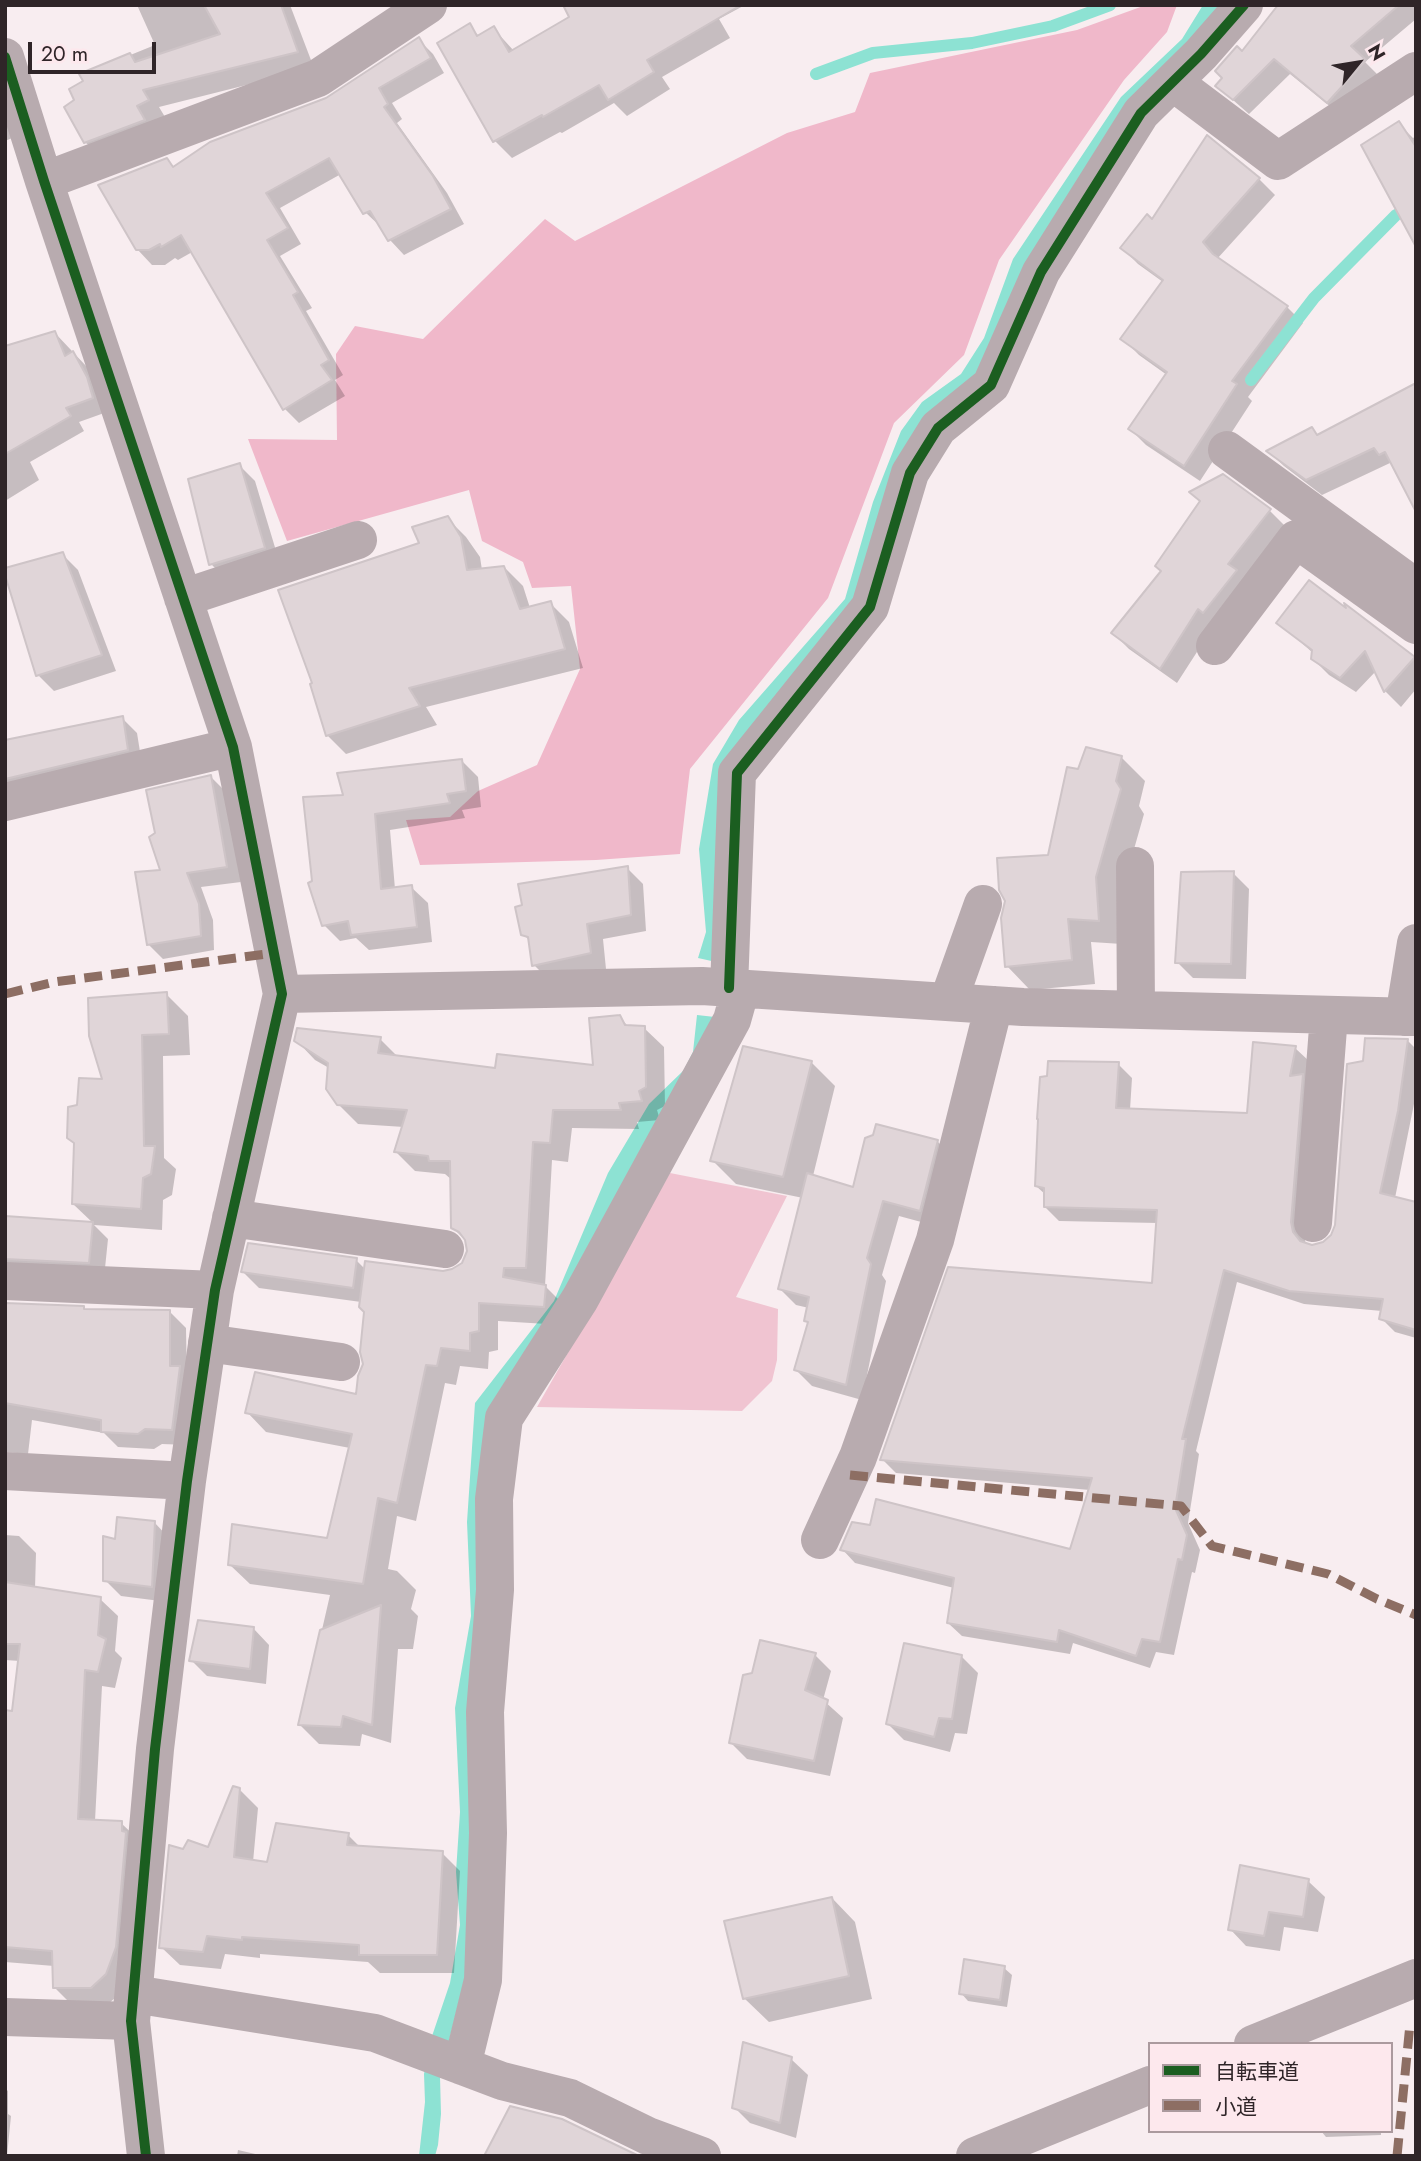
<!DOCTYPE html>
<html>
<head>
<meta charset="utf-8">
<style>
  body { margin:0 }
  #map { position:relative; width:1421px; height:2161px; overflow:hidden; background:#f8edf0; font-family:Jost,"Noto Sans JP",sans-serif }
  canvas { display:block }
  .frame { position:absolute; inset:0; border:7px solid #2f2528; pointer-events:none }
  .legend { position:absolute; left:1148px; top:2042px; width:245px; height:91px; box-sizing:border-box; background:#fde8ed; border:2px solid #ab9a9e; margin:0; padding:9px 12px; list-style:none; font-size:21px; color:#2f2528 }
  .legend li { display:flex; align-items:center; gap:14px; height:35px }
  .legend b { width:35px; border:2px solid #ab9a9e }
  .north { position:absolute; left:1323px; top:28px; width:70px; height:70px; -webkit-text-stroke:5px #fde8ed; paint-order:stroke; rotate:60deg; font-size:19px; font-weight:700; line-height:28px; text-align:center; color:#2f2528 }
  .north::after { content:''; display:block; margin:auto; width:24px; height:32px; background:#2f2528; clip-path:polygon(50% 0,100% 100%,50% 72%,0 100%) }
  .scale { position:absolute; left:28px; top:42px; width:128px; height:32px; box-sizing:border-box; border:4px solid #2f2528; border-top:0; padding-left:9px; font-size:21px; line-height:24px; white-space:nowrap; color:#2f2528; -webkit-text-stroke:5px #fde8ed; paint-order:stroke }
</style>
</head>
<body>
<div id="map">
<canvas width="1421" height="2161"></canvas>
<div class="frame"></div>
<ul class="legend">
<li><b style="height:9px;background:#1b5e20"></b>自転車道</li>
<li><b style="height:9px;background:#8d6e63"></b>小道</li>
</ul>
<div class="north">N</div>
<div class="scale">20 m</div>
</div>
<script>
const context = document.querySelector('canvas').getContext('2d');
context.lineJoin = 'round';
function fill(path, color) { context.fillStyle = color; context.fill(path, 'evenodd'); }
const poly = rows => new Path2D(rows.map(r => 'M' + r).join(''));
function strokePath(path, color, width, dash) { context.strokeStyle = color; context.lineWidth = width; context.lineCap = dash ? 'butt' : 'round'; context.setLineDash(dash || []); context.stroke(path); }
fill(poly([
  [670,1173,787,1196,736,1297,778,1309,777,1360,772,1381,742,1411,537,1407]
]), '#f0c4d1');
fill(poly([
  [1146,5,1177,5,1167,32,1124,80,999,260,964,355,894,423,828,598,690,769,680,854,596,860,420,865,406,820,450,817,478,791,537,765,580,669,571,586,532,588,523,562,482,541,469,490,287,541,248,439,337,440,336,354,355,326,423,339,545,219,575,241,787,133,855,112,870,73,1077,30]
]), '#f0b8ca');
fill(poly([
  [1203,5,1231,5,1122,117,859,608,736,752,716,962,698,958,706,932,699,849,713,764,739,720,845,599,873,502,901,431,922,402,961,374,984,338,1013,259,1121,97,1182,39],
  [697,1015,715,1017,566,1304,492,1416,476,1933,440,2077,441,2114,438,2145,435,2156,419,2156,425,2102,424,2074,430,2042,450,1983,460,1925,456,1872,460,1812,455,1708,471,1616,467,1522,475,1403,554,1301,608,1173,649,1104,684,1070,693,1052]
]), '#8de2d3');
fill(poly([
  [137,5,290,5,314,68,159,107,165,117,103,159,85,142,77,101,86,82,81,75,155,45],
  [565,5,745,5,719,19,730,38,662,77,670,89,627,116,614,103,562,133,560,132,512,158,495,141,469,26,480,37,494,29,514,51,571,18],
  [1280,5,1416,5,1416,19,1365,62,1380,77,1343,117,1290,74,1249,114,1217,86],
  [419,40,433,54,444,73,392,103,402,119,397,123,447,193,464,224,404,255,390,240,381,227,365,212,341,174,280,208,301,244,280,256,312,308,306,311,343,375,335,380,345,396,299,423,285,409,194,251,178,260,175,258,165,265,152,265,137,249,167,160,175,168,327,100],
  [5,103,17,136,5,141],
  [1399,124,1413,138,1416,136,1416,221],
  [1207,137,1259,179,1275,195,1217,259,1287,307,1303,323,1248,397,1252,401,1200,481,1146,445,1130,429,1167,375,1139,355,1123,339,1163,282,1138,264,1122,248,1152,221],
  [55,333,87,367,107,412,79,422,84,431,30,462,39,480,5,501,5,347],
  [1416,385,1395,469,1390,463,1322,495,1284,466,1269,452,1312,429,1319,436],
  [239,465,255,481,280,564,227,580,211,564],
  [1223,476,1270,511,1286,527,1215,624,1177,683,1129,649,1113,633,1162,571],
  [447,518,466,537,480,557,482,570,504,567,523,586,530,608,550,603,569,622,583,668,426,707,437,725,346,754,327,735,422,544],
  [62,554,78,570,116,671,54,691,38,675],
  [1278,622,1414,658,1416,660,1416,689,1401,707,1385,691,1376,671,1356,692,1329,675,1313,659,1313,653],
  [122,718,137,733,142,764,5,800,5,742],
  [1121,757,1145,781,1139,806,1144,814,1119,902,1122,944,1091,942,1095,984,1030,990,1007,966,1049,856,1079,771],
  [462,761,478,777,481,807,462,810,465,818,390,830,395,889,411,887,428,903,432,942,369,950,356,938,340,941,324,925,314,882,346,796],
  [211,777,225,791,241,882,201,887,213,920,214,950,163,959,148,944,162,871],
  [627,868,643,884,646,931,603,939,606,969,550,981,534,965,531,942,523,934],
  [1233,873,1249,889,1246,979,1193,978,1177,962],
  [166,994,188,1016,190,1055,163,1056,164,1158,176,1169,172,1195,163,1200,162,1230,94,1225,108,1239,104,1278,5,1283,5,1218,93,1223,73,1204,79,1107,104,1081],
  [619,1017,629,1027,644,1028,664,1047,665,1106,657,1110,660,1120,637,1122,639,1129,572,1128,568,1162,552,1160,545,1286,565,1306,563,1325,498,1321,498,1350,489,1352,488,1369,460,1366,456,1385,445,1383,416,1521,397,1516,388,1569,397,1571,416,1590,411,1609,418,1616,413,1649,398,1649,391,1743,362,1734,360,1746,319,1744,300,1725,330,1595,250,1584,230,1565,329,1540,350,1448,266,1432,247,1412,358,1397,364,1365,366,1312,361,1302,259,1288,243,1272,356,1260,365,1269,443,1272,453,1271,463,1264,468,1252,467,1242,453,1228,452,1180,445,1174,415,1171,396,1152,404,1127,358,1124,338,1104,329,1068,315,1060,296,1040,380,1039,399,1058,496,1070,595,1067],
  [1408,1041,1416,1049,1416,1094,1395,1198,1416,1204,1416,1338,1395,1332,1381,1318,1382,1311,1304,1304,1237,1282,1196,1451,1199,1454,1188,1523,1200,1550,1195,1573,1192,1572,1174,1655,1156,1652,1150,1668,1073,1643,1070,1654,962,1636,948,1623,954,1588,855,1563,842,1549,1071,1551,1090,1490,896,1473,882,1459,1154,1285,1158,1223,1059,1221,1045,1207,1046,1195,1036,1186,1118,1064,1132,1078,1130,1110,1248,1115,1295,1048,1309,1061,1304,1237,1306,1244,1312,1247,1324,1244,1333,1236,1336,1226,1365,1062],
  [811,1062,835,1086,813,1176,854,1189,937,1141,953,1157,936,1226,899,1216,882,1275,886,1281,862,1400,812,1386,796,1370,809,1323,809,1308,796,1305,780,1289,803,1198,736,1184,712,1160],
  [5,1305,83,1308,86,1311,170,1312,186,1328,188,1445,162,1444,154,1449,118,1447,104,1433,32,1420,28,1454,5,1452],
  [154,1522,170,1539,168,1602,121,1596,105,1580,117,1541],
  [5,1535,19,1536,36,1553,35,1589,100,1599,118,1616,115,1651,122,1658,115,1688,102,1686,95,1821,121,1823,139,1840,123,1991,108,2004,72,2005,55,1988,54,1966,5,1962,5,1712,13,1713,20,1661,5,1660],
  [253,1628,269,1645,266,1684,207,1676,191,1660],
  [815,1655,831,1671,823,1700,843,1718,830,1776,747,1759,731,1743],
  [962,1657,978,1673,967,1734,955,1733,950,1752,904,1740,888,1724],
  [239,1789,258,1808,253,1862,267,1864,348,1835,360,1847,442,1853,460,1871,454,1973,380,1973,368,1962,260,1954,260,1958,225,1954,221,1969,180,1965,161,1947,184,1851,209,1849],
  [1308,1881,1325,1897,1318,1932,1284,1927,1280,1951,1246,1946,1230,1929],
  [832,1898,855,1922,872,1999,769,2022,745,1999],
  [1004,1968,1012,1975,1007,2007,968,2001,961,1993],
  [791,2059,808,2075,796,2138,750,2123,734,2107],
  [5,2088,8,2091,8,2114,11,2116,7,2156],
  [1321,2131,1381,2131,1381,2135,1326,2137],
  [238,2150,264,2156,237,2156]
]), '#0003');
strokePath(poly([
  [816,74,873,53,972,43,1053,26,1110,5],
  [1251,380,1314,298,1396,215,1412,207]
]), '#8de2d3', 12);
const building = poly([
  [204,5,281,5,298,52,143,90,149,100,137,106,145,120,84,143,64,107,74,100,69,89,83,81,79,74,130,53,135,62,220,34,204,5],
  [563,5,741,5,647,60,654,72,608,100,599,85,543,117,542,115,493,142,437,43,470,23,477,36,494,26,509,52,569,17,563,5],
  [1278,5,1399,5,1351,46,1366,60,1327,103,1274,59,1233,100,1215,86,1222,78,1215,71,1237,46,1242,51,1278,5],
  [419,37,431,58,379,88,388,104,384,107,433,176,451,209,388,241,370,211,363,214,329,158,266,193,288,228,267,240,298,292,293,295,329,360,321,365,332,380,283,410,181,235,161,247,160,244,149,250,136,250,98,185,167,158,173,167,210,142,326,98,419,37],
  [1399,121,1416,147,1416,247,1361,145,1399,121],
  [1207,135,1260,178,1203,242,1213,254,1288,306,1232,381,1237,384,1184,466,1128,429,1167,372,1120,339,1163,280,1120,248,1147,214,1152,219,1207,135],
  [55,331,65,356,73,351,87,377,93,398,66,408,71,416,5,454,5,346,55,331],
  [1416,383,1416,512,1385,452,1379,455,1374,448,1306,480,1266,451,1312,427,1317,435,1416,383],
  [240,463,265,548,209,565,188,479,240,463],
  [1223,474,1271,509,1228,564,1237,570,1203,613,1198,609,1160,669,1111,633,1161,571,1155,566,1200,501,1189,492,1223,474],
  [448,516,461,537,467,570,504,566,520,609,551,601,565,649,409,688,420,706,326,736,310,684,312,683,278,590,419,543,412,527,448,516],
  [63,552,102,655,36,676,5,575,5,568,63,552],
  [1309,580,1346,608,1344,603,1415,657,1384,692,1365,651,1340,678,1311,659,1312,650,1276,623,1309,580],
  [123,716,128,750,5,779,5,740,123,716],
  [1086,747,1122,756,1116,781,1121,789,1096,877,1099,921,1068,919,1072,960,1005,967,1001,918,1005,901,999,890,997,858,1048,855,1067,767,1078,769,1086,747],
  [462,759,466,791,447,794,450,803,375,814,381,889,412,885,417,927,351,935,348,921,322,926,308,883,312,881,303,797,343,795,337,773,462,759],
  [211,775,227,867,187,873,199,904,201,936,147,945,135,872,160,870,149,837,155,833,146,790,211,775],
  [628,866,631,915,587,924,591,953,532,966,528,937,521,935,515,907,522,905,518,884,628,866],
  [1234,871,1231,964,1175,963,1181,872,1234,871],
  [167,992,169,1034,142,1035,144,1146,155,1146,151,1174,143,1178,141,1209,72,1204,74,1143,67,1138,68,1107,77,1105,79,1078,102,1079,89,1036,88,998,167,992],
  [620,1015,625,1025,645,1026,646,1087,639,1091,642,1101,619,1103,621,1110,553,1110,550,1143,533,1142,526,1268,504,1268,503,1277,546,1285,544,1307,479,1303,479,1331,470,1333,470,1351,441,1348,437,1366,426,1365,397,1503,378,1498,363,1584,228,1565,232,1524,327,1538,352,1434,245,1413,255,1372,356,1394,358,1376,363,1364,360,1352,364,1312,359,1307,365,1261,443,1271,452,1269,462,1263,467,1251,465,1240,459,1232,451,1228,450,1161,429,1161,428,1156,394,1152,407,1110,337,1105,326,1089,328,1063,294,1041,297,1028,381,1037,378,1053,495,1068,497,1054,593,1065,589,1018,620,1015],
  [1365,1038,1408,1039,1398,1111,1380,1193,1416,1202,1416,1330,1379,1319,1383,1299,1289,1291,1224,1270,1182,1439,1186,1439,1175,1508,1187,1535,1182,1560,1178,1559,1160,1642,1142,1639,1136,1656,1059,1630,1057,1642,947,1623,954,1578,840,1550,852,1522,870,1525,876,1499,1070,1549,1092,1478,880,1460,948,1267,1152,1283,1157,1210,1044,1207,1044,1188,1035,1186,1038,1119,1037,1119,1040,1077,1047,1076,1048,1061,1119,1062,1116,1108,1247,1113,1253,1042,1296,1046,1290,1076,1303,1074,1291,1222,1293,1232,1300,1241,1312,1245,1323,1242,1331,1235,1335,1225,1347,1064,1363,1061,1365,1038],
  [743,1046,812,1061,783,1177,710,1161,743,1046],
  [876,1124,938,1140,920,1211,883,1201,867,1258,871,1264,846,1385,794,1370,808,1322,804,1321,809,1297,778,1289,807,1173,853,1187,865,1138,873,1135,876,1124],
  [5,1216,93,1222,89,1263,5,1259,5,1216],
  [248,1243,357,1258,353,1288,241,1272,248,1243],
  [5,1303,84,1306,84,1309,170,1310,170,1366,180,1366,172,1430,145,1429,138,1434,101,1432,101,1420,5,1403,5,1303],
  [117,1517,155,1521,152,1587,103,1581,103,1536,115,1539,117,1517],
  [5,1582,101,1597,98,1635,106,1639,98,1672,85,1670,78,1819,122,1821,122,1831,126,1832,116,1947,106,1974,91,1988,53,1988,52,1951,5,1947,5,1710,12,1711,20,1644,5,1644,5,1582],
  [381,1605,372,1725,343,1716,341,1727,298,1725,320,1630,381,1605],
  [198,1620,254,1627,250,1669,189,1661,198,1620],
  [760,1640,816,1653,805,1690,828,1700,814,1761,729,1743,743,1675,752,1673,760,1640],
  [904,1643,962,1655,952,1719,939,1718,934,1737,886,1724,904,1643],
  [233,1786,240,1788,234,1857,267,1862,276,1823,349,1833,347,1845,443,1851,437,1955,359,1955,359,1945,242,1937,242,1940,207,1936,203,1952,159,1948,169,1845,183,1849,188,1840,208,1847,233,1786],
  [1240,1865,1309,1879,1303,1917,1269,1912,1264,1936,1228,1930,1240,1865],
  [832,1897,849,1976,743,1999,724,1921,832,1897],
  [964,1959,1005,1966,1000,2000,959,1994,964,1959],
  [743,2042,792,2057,780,2123,732,2108,743,2042],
  [510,2106,562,2119,639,2156,484,2156,510,2106]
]);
fill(building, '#e0d5d8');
strokePath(building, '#cec4c7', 2);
strokePath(poly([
  [5,57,44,181,233,747,282,994,215,1290,187,1481,155,1749,131,2021,146,2156],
  [1173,82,1278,161,1416,71],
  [44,181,318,78,428,5],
  [1227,450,1404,579,1416,612],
  [183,598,358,540],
  [1215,646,1296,539,1416,625],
  [5,802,233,747],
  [1135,866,1136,1010],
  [729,988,737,773,870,607,910,473,938,428,991,385,1041,272,1141,113,1201,54,1244,5],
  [282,994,702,986,1023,1007,1416,1017],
  [948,1002,983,904],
  [1404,1017,1416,943],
  [231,1218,445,1249],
  [1313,1223,1329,1015],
  [5,1281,215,1290],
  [207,1343,341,1362],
  [5,1471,187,1481],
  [820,1540,858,1457,935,1240,994,1005],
  [134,1994,375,2033,502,2081,570,2098,648,2136,702,2156],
  [5,2017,131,2021],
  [1253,2044,1416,1978],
  [462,2066,483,1980,488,1833,485,1712,495,1590,494,1499,504,1418,580,1299,732,1020,741,988],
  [975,2156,1150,2085]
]), '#b8abaf', 38);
strokePath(poly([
  [5,994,54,982,274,953],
  [850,1475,1181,1506,1212,1546,1328,1574,1377,1599,1416,1615],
  [1397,2156,1410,2024]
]), '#8d6e63', 9, [18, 9]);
strokePath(poly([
  [5,57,44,181,233,747,282,994,215,1290,187,1481,155,1749,131,2021,146,2156],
  [729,988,737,773,870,607,910,473,938,428,991,385,1041,272,1141,113,1201,54,1244,5]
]), '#1b5e20', 10);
</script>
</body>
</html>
